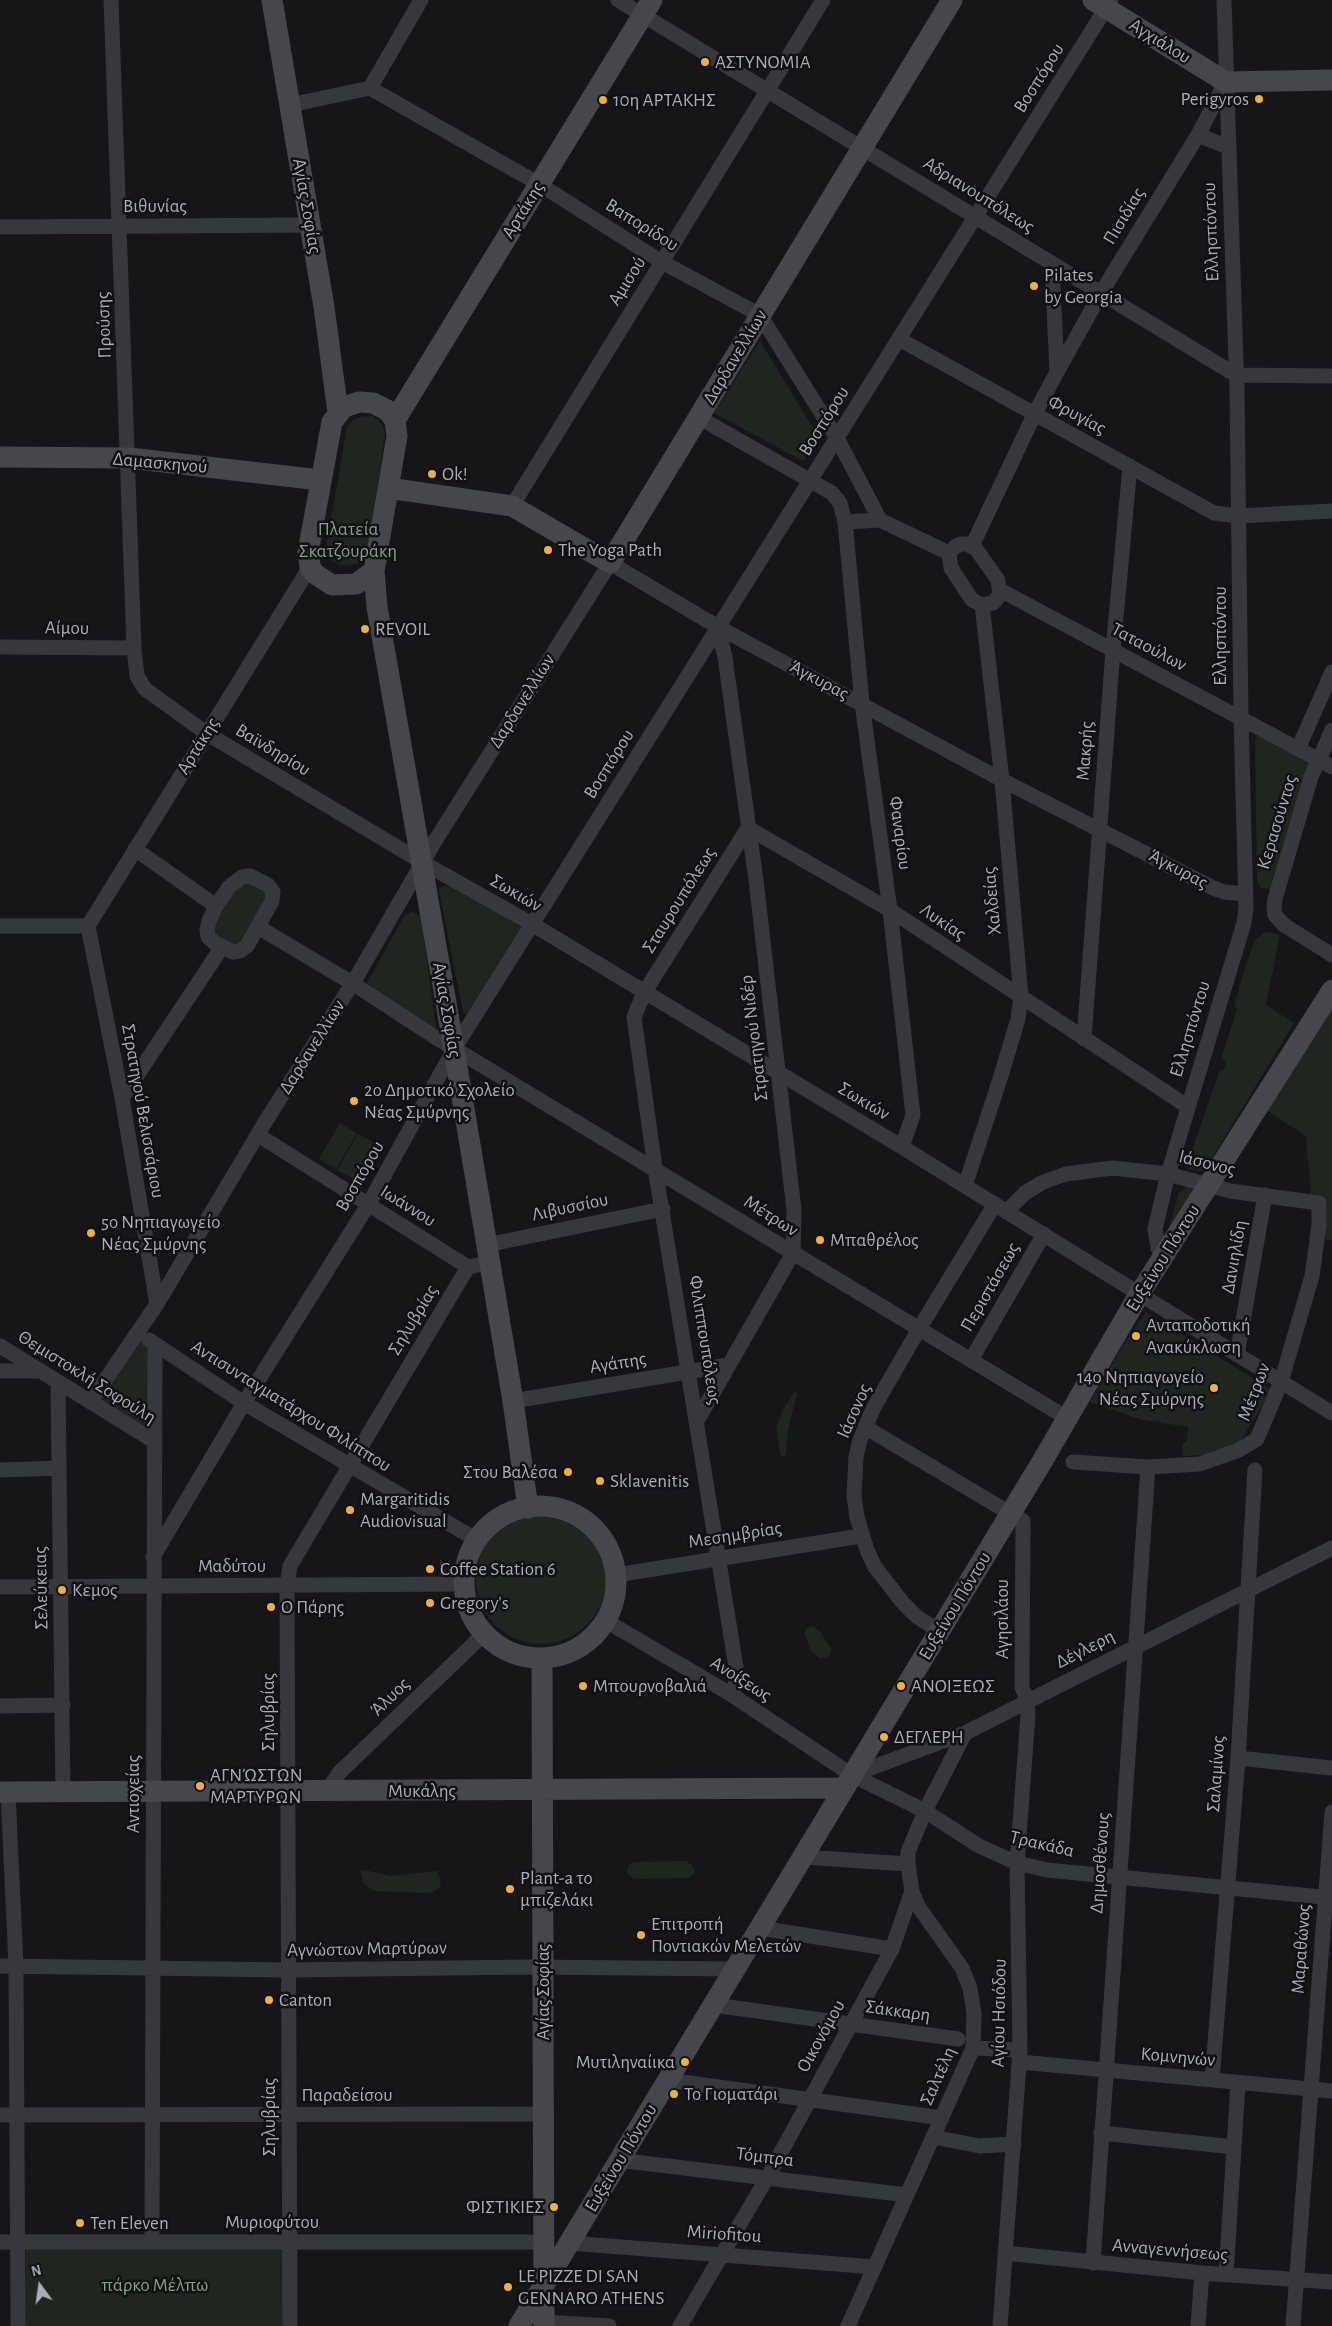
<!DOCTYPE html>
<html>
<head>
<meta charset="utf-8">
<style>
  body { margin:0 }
  #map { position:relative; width:1332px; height:2326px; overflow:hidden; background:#161618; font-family:"Alegreya Sans",sans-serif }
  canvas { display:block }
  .north { position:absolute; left:15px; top:2261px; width:50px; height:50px; -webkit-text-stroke:4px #111113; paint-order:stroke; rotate:346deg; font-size:14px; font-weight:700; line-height:20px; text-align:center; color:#a8adb8 }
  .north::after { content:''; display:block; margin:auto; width:18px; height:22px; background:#a8adb8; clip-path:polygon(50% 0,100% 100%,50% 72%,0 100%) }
</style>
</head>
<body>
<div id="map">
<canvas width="1332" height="2326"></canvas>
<div class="north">N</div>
</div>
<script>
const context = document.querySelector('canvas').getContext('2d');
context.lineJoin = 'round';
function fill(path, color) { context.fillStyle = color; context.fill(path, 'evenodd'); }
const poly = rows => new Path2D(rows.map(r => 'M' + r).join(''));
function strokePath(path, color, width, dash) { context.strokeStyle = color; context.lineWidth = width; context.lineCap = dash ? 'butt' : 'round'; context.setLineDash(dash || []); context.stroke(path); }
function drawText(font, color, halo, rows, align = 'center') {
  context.font = font + ' "Alegreya Sans",sans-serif'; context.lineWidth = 5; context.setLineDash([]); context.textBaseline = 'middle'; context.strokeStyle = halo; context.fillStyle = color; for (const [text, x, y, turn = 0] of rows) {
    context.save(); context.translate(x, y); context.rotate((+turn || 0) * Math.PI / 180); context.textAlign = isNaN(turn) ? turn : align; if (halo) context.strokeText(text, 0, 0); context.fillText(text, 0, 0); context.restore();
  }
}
fill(poly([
  [760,341,818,436,803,461,714,413],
  [373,416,382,424,385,434,369,546,365,556,358,563,347,566,337,564,329,558,326,547,347,427,353,420,362,417],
  [1258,734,1310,763,1272,889,1270,889,1261,888,1257,880,1255,740],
  [242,877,273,892,247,946,215,943,209,921],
  [455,883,525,930,468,1014,463,1013,439,890,443,886],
  [413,911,421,917,437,1035,367,983,404,916],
  [1266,932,1280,935,1266,1005,1294,1023,1206,1168,1201,1171,1188,1169,1187,1165,1219,1072,1223,1071,1226,1064,1222,1056,1237,1009,1234,1007,1242,977,1254,941],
  [1332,1009,1332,1240,1326,1240,1325,1197,1311,1196,1306,1136,1266,1110],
  [340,1123,357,1133,336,1169,319,1159],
  [358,1134,375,1143,354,1179,337,1170],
  [1188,1186,1194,1190,1168,1231,1179,1192],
  [1146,1312,1272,1390,1240,1442,1204,1455,1182,1456,1183,1443,1187,1442,1188,1427,1139,1419,1090,1402,1124,1344],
  [138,1332,155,1345,154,1441,91,1401],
  [795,1390,797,1394,788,1429,786,1455,781,1457,776,1428,782,1412],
  '476 1579a65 65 0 1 1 130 0a65 65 0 1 1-130 0Z',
  [811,1626,819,1630,831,1648,831,1653,827,1658,819,1658,812,1652,804,1633,806,1629],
  [686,1861,692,1865,695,1871,694,1874,688,1878,634,1879,627,1873,628,1866,634,1862],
  [364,1870,391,1876,436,1871,441,1879,440,1887,433,1892,426,1893,374,1891,365,1885,363,1881,360,1871],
  [26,2245,285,2246,284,2326,25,2326]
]), '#1e261f');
strokePath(poly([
  [111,0,134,648,137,676,145,689,206,733,422,862,532,924,902,1147,1332,1413],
  [618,0,1236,375,1332,376],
  [370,88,421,0],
  [290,105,370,88,539,184,662,262,760,315,837,438,880,520],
  [1198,135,1228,147],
  [0,227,310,225],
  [1052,265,1057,372],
  [899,339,1214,513,1239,516,1332,511],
  [698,417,832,493,840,503,845,522,862,703,890,910,913,1115,902,1147],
  [512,506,823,0],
  [845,522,880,520,949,553],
  [961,544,967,544,976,549,998,580,1000,595,993,603,982,605,972,600,951,568,949,553,956,546,961,544],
  [972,546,1034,415,1057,372,1101,293,1198,135,1225,83],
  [1000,590,1332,767],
  [0,647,134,648],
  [1332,730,1311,777,1275,899,1274,907,1275,915,1284,925,1332,955],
  [1298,749,1332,672],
  [135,849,216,906],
  [250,876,268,885,273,892,272,901,247,946,240,951,233,952,215,943,208,937,207,930,209,921,216,906,229,887,242,877,250,876],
  [0,926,88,926],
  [88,926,310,567],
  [88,926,122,1098,157,1304],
  [258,927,352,983,435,1037,1067,1418],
  [1084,1039,1113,650,1130,466],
  [122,1098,222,947],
  [258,1135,468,1267,478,1265],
  [965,1186,1000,1079,1018,1019,1021,997,1002,780,982,605],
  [1006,1212,1025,1193,1043,1182,1066,1174,1112,1168,1168,1174,1230,1191,1319,1203,1319,1225,1312,1276,1281,1382,1257,1439,1239,1450,1200,1464,1148,1467,1073,1462],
  [486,1245,663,1209],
  [1164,1257,1158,1248,1155,1229,1168,1174,1244,923,1246,908,1241,718,1237,391,1224,0],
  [149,1340,244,1403,477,1540],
  [0,1346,154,1441],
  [1237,1355,1265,1195],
  [971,1360,1044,1234],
  [0,1371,38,1371],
  [58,1383,63,1792],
  [91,1401,157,1304,264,1124,357,976,435,841,610,563,718,627,1002,780,1213,888,1224,892,1246,894],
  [513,1401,729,1365],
  [697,1421,793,1253,794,1210,756,880,725,657,718,627],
  [865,1427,1023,1521,1022,1687,1027,1700,1028,1715,1017,1863,1020,2050,1000,2326],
  [0,1470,59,1468],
  [153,1557,244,1403,368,1205,454,1049,1111,0],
  [616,1575,861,1536],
  [0,1587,464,1584],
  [606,1621,732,1695,852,1775,925,1811,979,1846,1017,1863,1047,1870,1332,1898],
  [939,1631,916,1616,903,1603,875,1567,867,1550,857,1517,854,1496,856,1457,860,1440,874,1407,919,1329,995,1204],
  [732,1695,736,1682,736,1667,655,1168,634,1017,644,993,748,828,890,910,1187,1106],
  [0,1706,63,1705],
  [1238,1758,1332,1768],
  [852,1775,965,1733,1332,1548],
  [327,1791,339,1773,484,1634],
  [8,1792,16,1966,18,2326],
  [803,1857,908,1864],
  [760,1928,892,1949],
  [0,1966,288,1970,529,1967,735,1969],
  [714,2005,958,2039],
  [973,2048,1020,2050],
  [1020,2062,1332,2091],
  [668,2080,942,2118],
  [1212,2080,1238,1758,1255,1470],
  [0,2115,543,2114],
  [1101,2133,1234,2147],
  [933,2137,980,2146,1014,2144],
  [618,2160,907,2195],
  [0,2242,544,2242],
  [152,2242,155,1345],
  [570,2243,875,2267],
  [1005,2253,1202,2273,1332,2282],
  [1093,2263,1148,1467],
  [1226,2275,1238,2083],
  [544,2322,609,2326],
  [290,2326,287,1585,290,1566,468,1267],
  [680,2326,767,2178,892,1949,912,1891],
  [848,2326,973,2048,974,2014,970,1988,962,1968,918,1906,912,1891,908,1864,908,1852,925,1811,965,1733],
  [1198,2326,1202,2273],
  [1293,2326,1332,1812]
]), '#37383d', 15);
strokePath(poly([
  [272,0,324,307,338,413],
  [1093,0,1226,82,1332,80],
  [359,402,373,403,387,410,395,420,397,436,374,571,356,584,332,585,315,574,310,567,308,552,332,422,344,407,359,402],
  [395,420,652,0],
  [0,457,129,458,320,480],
  [388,488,512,506,610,563,952,0],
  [374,571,377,607,454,1049,513,1401,528,1508],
  '464 1582a76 76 0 1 1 152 0a76 76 0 1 1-152 0Z',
  [542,1658,544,2326],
  [0,1792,844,1788],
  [519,2326,1043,1460,1140,1293,1332,990]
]), '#45474d', 21);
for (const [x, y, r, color] of [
  [705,62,5,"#f2b134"],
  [1259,99,5,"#f2b134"],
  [603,100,5,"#f2b134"],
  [1034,286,5,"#f2b134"],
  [432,474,5,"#f2b134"],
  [548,550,5,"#f2b134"],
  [365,629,5,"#f2b134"],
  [354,1101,5,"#f2b134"],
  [91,1233,5,"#f2b134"],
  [820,1240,5,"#f2b134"],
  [1136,1336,5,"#f2b134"],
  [1214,1388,5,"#f2b134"],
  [568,1472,5,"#f2b134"],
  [600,1481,5,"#f2b134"],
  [350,1510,5,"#f2b134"],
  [430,1569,5,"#f2b134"],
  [62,1590,5,"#f2b134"],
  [430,1603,5,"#f2b134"],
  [271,1607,5,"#f2b134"],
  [583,1686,5,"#f2b134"],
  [901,1686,5,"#f2b134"],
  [884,1737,5,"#f2b134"],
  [200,1786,5,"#f2b134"],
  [510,1889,5,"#f2b134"],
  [641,1935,5,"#f2b134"],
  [269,2000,5,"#f2b134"],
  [685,2062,5,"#f2b134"],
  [674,2094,5,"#f2b134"],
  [554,2207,5,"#f2b134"],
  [80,2223,5,"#f2b134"],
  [508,2287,5,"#f2b134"]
]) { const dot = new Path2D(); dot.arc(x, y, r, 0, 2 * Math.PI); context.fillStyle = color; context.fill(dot); strokePath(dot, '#111113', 2); }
drawText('19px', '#a8adb8', '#111113', [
  ["Αγχιάλου",1160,41,32],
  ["Βοσπόρου",1039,78,-58],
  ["Αδριανουπόλεως",979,195,32],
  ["Βιθυνίας",155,206],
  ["Αγίας Σοφίας",307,206,80],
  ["Αρτάκης",523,210,-58],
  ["Πισιδίας",1124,216,-59],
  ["Βαπορίδου",642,225,32],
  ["Ελλησπόντου",1211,232,-92],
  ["Αμισού",627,281,-58],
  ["Προύσης",104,325,-92],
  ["Δαρδανελλίων",735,357,-59],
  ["Φρυγίας",1077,415,28],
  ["Βοσπόρου",824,421,-58],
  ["Δαμασκηνού",160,463,5],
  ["Αίμου",67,628,1],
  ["Ελλησπόντου",1220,636,-90],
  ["Ταταούλων",1149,647,28],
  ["Άγκυρας",819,680,28],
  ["Δαρδανελλίων",522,701,-58],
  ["Αρτάκης",198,746,-58],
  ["Βαϊνδηρίου",273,750,31],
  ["Μακρής",1085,751,-86],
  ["Βοσπόρου",609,764,-58],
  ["Κερασούντος",1277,822,-73],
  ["Φαναρίου",900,833,82],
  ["Άγκυρας",1178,869,28],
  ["Σωκιών",516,893,30],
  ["Σταυρουπόλεως",679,900,-58],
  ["Χαλδείας",992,901,-95],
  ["Λυκίας",943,922,34],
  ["Αγίας Σοφίας",447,1010,80],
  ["Ελλησπόντου",1190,1029,-73],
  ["Στρατηγού Νιδέρ",754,1038,-97],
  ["Δαρδανελλίων",312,1047,-58],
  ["Σωκιών",864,1101,31],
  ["Στρατηγού Βελισσάριου",143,1111,80],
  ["Ιάσονος",1207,1163,14],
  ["Βοσπόρου",360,1176,-60],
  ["Ιωάννου",408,1206,32],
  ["Λιβυσσίου",570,1207,-12],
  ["Μέτρων",771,1216,32],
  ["Δανιηλίδη",1234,1257,-80],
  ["Ευξείνου Πόντου",1163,1258,-58],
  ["Περιστάσεως",990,1287,-60],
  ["Σηλυβρίας",413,1320,-59],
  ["Φιλιππουπόλεως",705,1340,81],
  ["Αγάπης",618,1363,-9],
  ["Θεμιστοκλή Σοφούλη",87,1377,32],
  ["Μέτρων",1254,1392,-69],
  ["Αντισυνταγματάρχου Φιλίππου",291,1406,32],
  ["Ιάσονος",854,1411,-66],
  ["Μεσημβρίας",735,1535,-9],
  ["Μαδύτου",232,1566],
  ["Σελεύκειας",41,1588,-91],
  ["Ευξείνου Πόντου",955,1606,-59],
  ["Αγησιλάου",1002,1619,-90],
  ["Δέγλερη",1085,1649,-27],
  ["Ανοίξεως",741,1679,32],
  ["Άλυος",390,1697,-44],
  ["Σηλυβρίας",268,1712,-90],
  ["Σαλαμίνος",1216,1774,-86],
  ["Μυκάλης",422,1791],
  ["Αντιοχείας",133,1794,-90],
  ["Τρακάδα",1042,1844,13],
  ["Δημοσθένους",1100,1863,-86],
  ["Αγνώστων Μαρτύρων",367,1949,-1],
  ["Μαραθώνος",1301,1949,-86],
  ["Αγίας Σοφίας",543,1992,-90],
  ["Σάκκαρη",898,2011,8],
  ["Αγίου Ησιόδου",999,2013,-89],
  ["Οικονόμου",821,2036,-61],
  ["Κομνηνών",1178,2057,5],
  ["Σαλτέλη",938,2076,-66],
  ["Παραδείσου",347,2095],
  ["Σηλυβρίας",269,2117,-90],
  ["Τόμπρα",765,2157,7],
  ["Ευξείνου Πόντου",621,2158,-59],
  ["Μυριοφύτου",272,2222],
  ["Miriofitou",724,2234,4],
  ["Ανναγεννήσεως",1170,2250,5]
]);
drawText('19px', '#a8adb8', '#111113', [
  ["ΑΣΤΥΝΟΜΙΑ",715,62],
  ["Perigyros",1249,99,"right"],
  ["10η ΑΡΤΑΚΗΣ",613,100],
  ["Pilates",1044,275],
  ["by Georgia",1044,297],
  ["Ok!",442,474],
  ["The Yoga Path",558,550],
  ["REVOIL",375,629],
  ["2ο Δημοτικό Σχολείο",364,1090],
  ["Νέας Σμύρνης",364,1112],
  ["5ο Νηπιαγωγείο",101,1222],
  ["Νέας Σμύρνης",101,1244],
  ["Μπαθρέλος",830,1240],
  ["Ανταποδοτική",1146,1325],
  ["Ανακύκλωση",1146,1347],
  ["14ο Νηπιαγωγείο",1204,1377,"right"],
  ["Νέας Σμύρνης",1204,1399,"right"],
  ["Στου Βαλέσα",558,1472,"right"],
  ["Sklavenitis",610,1481],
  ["Margaritidis",360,1499],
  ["Audiovisual",360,1521],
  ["Coffee Station 6",440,1569],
  ["Κεμος",72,1590],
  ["Gregory's",440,1603],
  ["Ο Πάρης",281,1607],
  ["Μπουρνοβαλιά",593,1686],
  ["ΑΝΟΙΞΕΩΣ",911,1686],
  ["ΔΕΓΛΕΡΗ",894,1737],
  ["ΑΓΝΏΣΤΩΝ",210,1775],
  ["ΜΑΡΤΥΡΩΝ",210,1797],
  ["Plant-a το",520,1878],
  ["μπιζελάκι",520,1900],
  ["Επιτροπή",651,1924],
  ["Ποντιακών Μελετών",651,1946],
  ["Canton",279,2000],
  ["Μυτιληναίικα",675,2062,"right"],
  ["Το Γιοματάρι",684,2094],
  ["ΦΙΣΤΙΚΙΕΣ",544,2207,"right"],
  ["Ten Eleven",90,2223],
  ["LE PIZZE DI SAN",518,2276],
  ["GENNARO ATHENS",518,2298]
], 'left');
drawText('19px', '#7fa381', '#111113', [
  ["Πλατεία",348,529],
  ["Σκατζουράκη",348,551],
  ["πάρκο Μέλπω",155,2285]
]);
</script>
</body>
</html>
